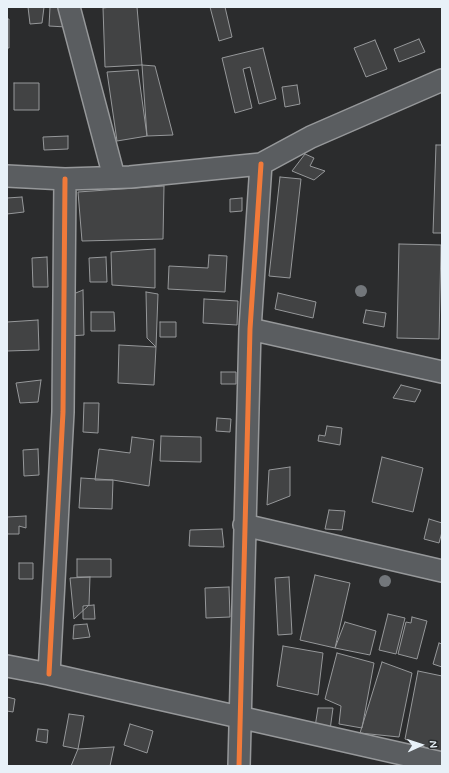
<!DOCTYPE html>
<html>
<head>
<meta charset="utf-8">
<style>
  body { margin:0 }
  #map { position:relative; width:449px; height:773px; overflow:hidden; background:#2b2c2d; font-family:Mynerve,sans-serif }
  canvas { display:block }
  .frame { position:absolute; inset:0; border:8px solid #e8f1f8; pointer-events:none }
  .north { position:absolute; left:401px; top:725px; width:40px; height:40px; -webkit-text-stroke:3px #2a2d2e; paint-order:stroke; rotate:87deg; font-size:11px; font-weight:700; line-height:16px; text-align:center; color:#e8f1f8 }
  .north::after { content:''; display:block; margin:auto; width:14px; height:18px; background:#e8f1f8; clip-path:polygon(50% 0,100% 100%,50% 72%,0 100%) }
</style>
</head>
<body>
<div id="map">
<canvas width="449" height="773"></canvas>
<div class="frame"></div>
<div class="north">N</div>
</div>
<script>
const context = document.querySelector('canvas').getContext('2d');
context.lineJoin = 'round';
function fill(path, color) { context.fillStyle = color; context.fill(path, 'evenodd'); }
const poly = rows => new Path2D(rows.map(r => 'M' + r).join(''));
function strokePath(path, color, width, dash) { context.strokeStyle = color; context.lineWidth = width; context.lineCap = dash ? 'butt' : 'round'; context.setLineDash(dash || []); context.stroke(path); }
const building = poly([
  [28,7,44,7,42,23,30,24,28,7],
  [50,7,63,7,66,27,49,26,50,7],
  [111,7,137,7,142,65,105,67,103,8,111,7],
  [210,7,225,7,232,37,219,41,210,7],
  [7,19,9,19,9,48,7,48,7,19],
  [419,39,425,52,399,62,394,49,419,39],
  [375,40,387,69,366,77,354,48,375,40],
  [263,48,276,99,259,104,250,67,243,69,252,108,235,113,222,58,263,48],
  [142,65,155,66,173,135,147,136,142,65],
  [138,70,147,136,117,141,107,72,138,70],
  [14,83,39,83,39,110,14,110,14,83],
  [297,85,300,104,285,107,282,87,297,85],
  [68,136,68,149,44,150,43,137,68,136],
  [436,145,442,145,442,233,433,233,436,145],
  [305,154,314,158,310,166,325,171,314,180,292,171,305,154],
  [280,177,301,179,290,278,269,276,280,177],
  [164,186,163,239,82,241,78,192,164,186],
  [22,197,24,212,7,214,7,198,22,197],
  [242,198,242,211,230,212,230,199,242,198],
  [399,244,441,245,439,339,397,338,399,244],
  [155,249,155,288,112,285,111,252,155,249],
  [209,255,227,256,225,292,168,289,169,266,208,268,209,255],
  [47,257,48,287,33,287,32,258,47,257],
  [106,257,107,282,90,282,89,258,106,257],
  [83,290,84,335,69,336,71,295,83,290],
  [146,292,158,294,156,347,147,338,146,292],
  [278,293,316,302,313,318,275,309,278,293],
  [204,299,238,301,237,325,203,323,204,299],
  [366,310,386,313,384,327,363,323,366,310],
  [91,312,114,312,115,331,91,331,91,312],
  [38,320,39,350,7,351,7,322,38,320],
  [160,322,176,322,176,337,160,337,160,322],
  [119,345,156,347,154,385,118,383,119,345],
  [221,372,236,372,236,384,221,384,221,372],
  [41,380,38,402,20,403,16,383,41,380],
  [401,385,421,390,415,402,393,398,401,385],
  [84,403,99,403,98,433,83,432,84,403],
  [217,418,231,419,230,432,216,431,217,418],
  [327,426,342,428,340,445,318,441,319,435,325,436,327,426],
  [161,436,201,437,201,462,160,461,161,436],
  [132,437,154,440,149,486,113,480,95,480,99,449,130,453,132,437],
  [38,449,39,475,24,476,23,450,38,449],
  [382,457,423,468,413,512,372,502,382,457],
  [290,467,290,496,267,505,269,470,290,467],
  [81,478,113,480,112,509,79,508,81,478],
  [329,510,345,511,342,530,325,529,329,510],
  [26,516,26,528,19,526,19,534,7,534,7,517,26,516],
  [429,519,442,523,442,532,439,543,424,539,429,519],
  [222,529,224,547,189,546,190,530,222,529],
  [77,559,111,559,111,577,77,577,77,559],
  [19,563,33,563,33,579,19,579,19,563],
  [315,575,350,583,335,648,300,640,315,575],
  [90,577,89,605,74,619,70,578,90,577],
  [289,577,292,634,278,635,275,578,289,577],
  [229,587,230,617,206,618,205,588,229,587],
  [94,605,95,619,83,619,83,606,94,605],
  [388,614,405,618,396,654,379,650,388,614],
  [412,617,427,621,417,659,398,654,406,622,411,623,412,617],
  [345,622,376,631,370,655,335,648,345,622],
  [87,624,90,637,73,639,74,625,87,624],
  [439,643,442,644,442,667,433,664,439,643],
  [283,646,323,653,318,695,277,686,283,646],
  [337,653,374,663,362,728,339,724,341,706,325,699,337,653],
  [382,662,412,673,399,737,360,733,382,662],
  [418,671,442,676,442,754,405,739,418,671],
  [7,697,15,699,13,712,7,711,7,697],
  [318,708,333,708,330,730,315,727,318,708],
  [69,714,84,716,78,749,63,746,69,714],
  [130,724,153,731,147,753,124,745,130,724],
  [38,729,48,730,47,743,36,741,38,729],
  [114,747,110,766,71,766,78,749,114,747]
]);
fill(building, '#424344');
strokePath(building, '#96989a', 1);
const minor = poly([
  [69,7,114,177],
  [7,176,65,179,130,177,261,164,311,137,442,80],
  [250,329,442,372],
  [244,525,442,571],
  [7,666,49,674,442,763],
  [49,674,63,412,65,179],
  [239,766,250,329,261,164]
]);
strokePath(minor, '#96989a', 24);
strokePath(minor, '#5a5d60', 21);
strokePath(poly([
  [49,674,63,412,65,179],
  [239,766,250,329,261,164]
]), '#f17a3a', 5);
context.fillStyle = '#73777b';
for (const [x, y] of [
  [361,291],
  [385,581]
]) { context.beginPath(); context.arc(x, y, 6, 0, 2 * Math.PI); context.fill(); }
</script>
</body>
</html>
